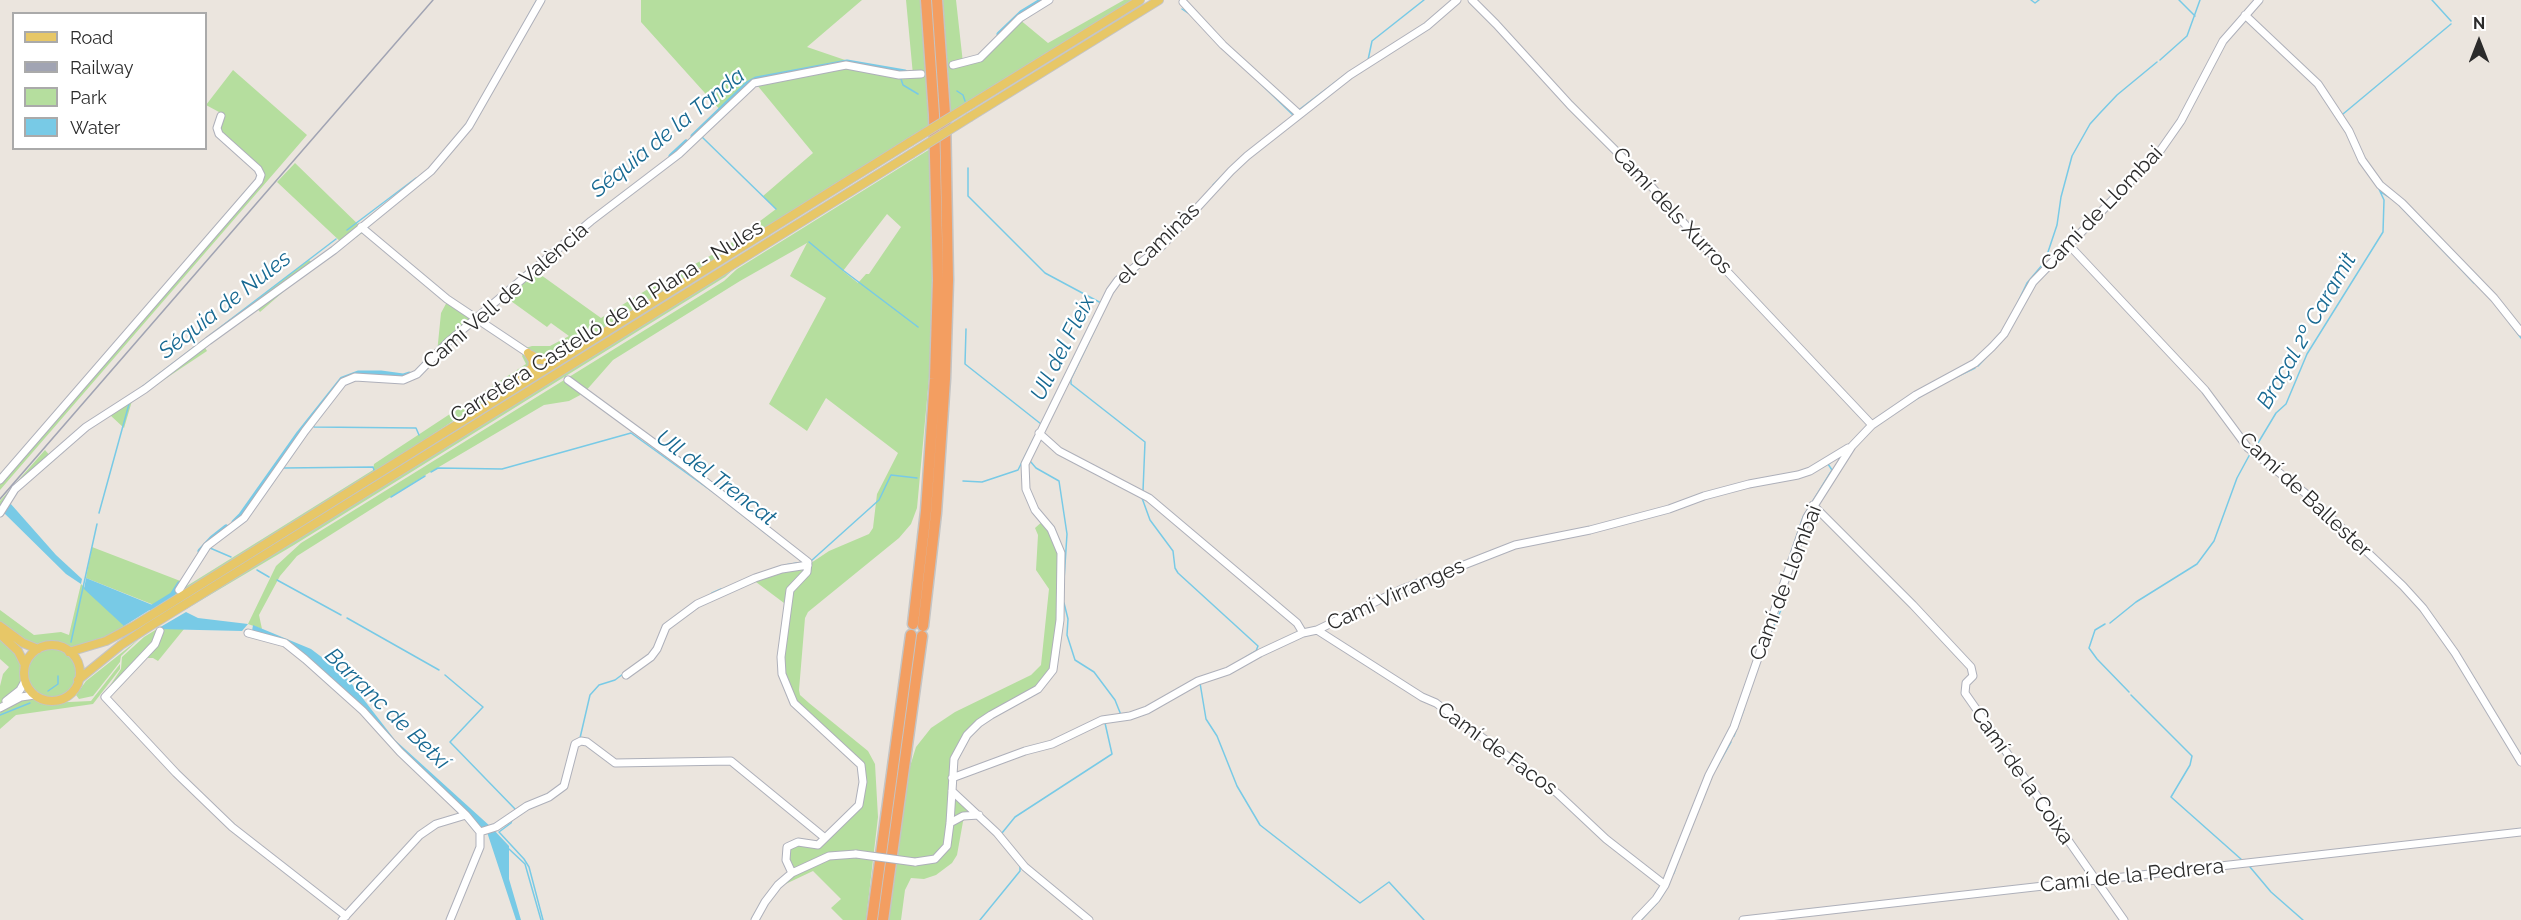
<!DOCTYPE html>
<html>
<head>
<meta charset="utf-8">
<style>
  body { margin:0 }
  #map { position:relative; width:2521px; height:920px; overflow:hidden; background:#ebe5de; font-family:Raleway,sans-serif }
  canvas { display:block }
  .legend { position:absolute; left:12px; top:12px; width:195px; height:138px; box-sizing:border-box; background:#fff; border:2px solid #aaa; margin:0; padding:8px 10px; list-style:none; font-size:18px; color:#2b2b2b }
  .legend li { display:flex; align-items:center; gap:12px; height:30px }
  .legend b { width:30px; border:2px solid #aaa }
  .north { position:absolute; left:2449px; top:12px; width:60px; height:60px; -webkit-text-stroke:4px #fff; paint-order:stroke; rotate:0deg; font-size:16px; font-weight:700; line-height:24px; text-align:center; color:#2b2b2b }
  .north::after { content:''; display:block; margin:auto; width:21px; height:27px; background:#2b2b2b; clip-path:polygon(50% 0,100% 100%,50% 72%,0 100%) }
</style>
</head>
<body>
<div id="map">
<canvas width="2521" height="920"></canvas>
<ul class="legend">
<li><b style="height:8px;background:#e7c767"></b>Road</li>
<li><b style="height:8px;background:#a1a4b3"></b>Railway</li>
<li><b style="height:16px;background:#b5de9e"></b>Park</li>
<li><b style="height:16px;background:#78cae6"></b>Water</li>
</ul>
<div class="north">N</div>
</div>
<script>
const context = document.querySelector('canvas').getContext('2d');
context.lineJoin = 'round';
function fill(path, color) { context.fillStyle = color; context.fill(path, 'evenodd'); }
const poly = rows => new Path2D(rows.map(r => 'M' + r).join(''));
function strokePath(path, color, width, dash) { context.strokeStyle = color; context.lineWidth = width; context.lineCap = dash ? 'butt' : 'round'; context.setLineDash(dash || []); context.stroke(path); }
function drawText(font, color, halo, rows, align = 'center') {
  context.font = font + ' Raleway,sans-serif'; context.lineWidth = 4.5; context.setLineDash([]); context.textBaseline = 'middle'; context.strokeStyle = halo; context.fillStyle = color; for (const [text, x, y, turn = 0] of rows) {
    context.save(); context.translate(x, y); context.rotate((+turn || 0) * Math.PI / 180); context.textAlign = isNaN(turn) ? turn : align; if (halo) context.strokeText(text, 0, 0); context.fillText(text, 0, 0); context.restore();
  }
}
fill(poly([
  [641,0,862,0,807,47,848,61,852,65,913,75,906,0,923,0,932,125,694,274,564,351,532,366,512,382,382,468,159,607,86,578,92,547,183,582,182,589,373,470,374,464,383,458,526,364,522,356,525,351,522,349,532,346,550,346,569,336,551,323,547,327,504,296,534,270,601,318,648,289,723,249,776,209,763,196,813,153,757,85,722,112,641,22],
  [939,0,956,0,963,63,980,58,1019,19,1048,43,1124,0,1135,0,947,116],
  [233,70,307,135,0,490,0,476,7,468,259,175,256,170,214,131,219,112,206,105],
  [930,149,932,279,930,367,917,508,911,524,899,538,808,612,805,618,799,690,800,695,809,703,868,751,875,764,878,817,866,920,843,920,831,908,841,899,813,871,775,889,793,873,786,860,792,844,818,845,860,805,864,771,794,703,782,674,788,606,752,579,808,565,829,551,869,534,873,528,877,494,898,453,826,398,807,431,769,404,826,298,790,276,807,243,740,281,613,360,584,393,569,401,544,405,427,474,297,556,280,576,259,615,262,629,248,624,276,566,301,543,724,281,737,269],
  [887,214,901,227,869,274,866,274,858,283,843,271],
  [295,163,365,231,298,279,260,312,255,306,203,344,207,351,132,401,124,428,110,415,88,428,49,465,18,490,10,503,7,500,0,513,0,501,45,450,52,458,86,427,132,398,136,391,152,379,298,268,309,260,314,264,343,244,277,182],
  [736,267,725,277,294,545,183,611,180,610],
  [448,300,477,318,437,353,441,313],
  [1044,520,1059,545,1057,657,1047,680,991,714,958,749,952,791,978,815,964,816,957,855,952,863,936,875,924,879,911,878,905,890,901,920,885,920,908,773,916,747,931,728,955,712,1031,675,1041,665,1049,589,1036,570,1038,535,1035,528],
  [81,584,126,627,94,643,71,648,52,642,33,646,0,624,0,610,34,635,61,632,69,635],
  [157,629,184,629,158,661,153,658,146,658,110,695,109,700,103,696,121,669,122,657,144,637],
  [0,636,15,650,22,662,22,674,21,685,0,704,0,686,3,674,9,667,0,659],
  [139,639,121,656,120,662,93,696,79,699,76,695,86,681],
  '27 673a25 25 0 1 1 50 0a25 25 0 1 1-50 0Z',
  [120,664,120,669,93,704,16,715,0,729,0,710,24,698,33,698,47,703,91,701]
]), '#b5de9e');
fill(poly([
  [10,503,56,555,82,579,81,584,66,574,2,511],
  [86,578,155,606,156,606,124,626,84,589],
  [186,612,198,618,248,624,242,631,157,629],
  [253,625,311,649,344,674,395,740,491,827,485,829,481,827,293,648,252,631],
  [493,829,509,846,509,879,521,920,516,920,487,832]
]), '#78cae6');
strokePath(poly([
  [2031,0,2035,3,2039,0],
  [2179,0,2195,16],
  [2432,0,2451,21],
  [1182,9,1191,15],
  [508,52,537,0],
  [1368,60,1372,41,1424,0],
  [2160,60,2187,36,2200,0],
  [901,79,903,85,918,94],
  [1261,84,1294,116],
  [957,91,963,95,965,101],
  [1300,109,1346,74],
  [2343,114,2451,24],
  [702,137,776,209],
  [968,168,968,196,1045,273,1101,303],
  [1213,185,1220,178],
  [2381,192,2389,197],
  [2400,206,2454,262],
  [347,230,416,178],
  [809,242,844,271,918,327],
  [2046,258,2057,225,2061,197,2072,156,2090,124,2100,113,2117,95,2157,62],
  [2458,266,2474,283],
  [2016,306,2027,283,2043,264],
  [2509,322,2521,338],
  [1097,325,1071,379,1071,384,1145,442,1143,491],
  [966,329,965,364,1041,424],
  [1978,366,1992,351],
  [1952,379,1975,368],
  [134,393,336,239],
  [1913,401,1924,394],
  [313,425,314,427,416,428,419,435],
  [2255,448,2276,413,2286,404,2307,354,2383,232,2384,200,2378,187],
  [1030,461,1036,468,1059,481,1067,534,1064,580],
  [284,468,373,467,374,470],
  [431,472,438,468,502,469,631,433,717,495],
  [963,481,982,482,1018,470,1034,438],
  [391,497,425,476],
  [1142,498,1150,520,1173,551,1175,568,1178,573,1258,646,1256,651,1246,657],
  [727,503,773,539],
  [99,513,129,404],
  [210,548,231,557],
  [811,561,879,500,891,475,917,478],
  [785,565,803,562],
  [257,570,269,577],
  [277,580,341,615],
  [1781,582,1803,517,1832,470,1828,464,1830,463],
  [712,593,721,589],
  [1064,603,1068,619,1067,635,1075,660,1094,672,1115,700,1121,715],
  [347,618,439,670],
  [2110,623,2136,602,2197,564,2214,541,2237,478,2250,454],
  [2105,624,2095,630,2089,648,2097,659,2129,692],
  [1769,637,1781,610],
  [71,642,97,524],
  [445,675,483,707,450,742,516,810],
  [1200,683,1206,719,1217,736,1237,786,1260,825,1360,903,1389,882,1424,920],
  [48,691,58,684,58,676],
  [2131,695,2192,756,2190,765,2171,797,2242,860],
  [0,715,30,703],
  [1734,736,1744,709],
  [580,738,590,695,599,685,615,680,623,674],
  [1717,767,1731,742],
  [512,820,511,823,499,832,524,859,529,867,543,920],
  [1002,833,1015,817,1112,754,1105,723],
  [509,849,525,864,541,920],
  [2250,867,2271,892,2303,920],
  [1027,873,1067,906],
  [1674,873,1677,863],
  [1660,899,1665,891],
  [980,920,1020,871,1020,865],
  [1641,920,1657,903]
]), '#78cae6', 1.5);
strokePath(poly([
  [999,34,1021,13,1042,0],
  [693,136,747,84,756,79,847,62,905,72],
  [671,156,686,142],
  [234,522,241,515,299,433,342,379,358,373,381,373,403,376,409,374],
  [200,551,212,538,226,527],
  [151,608,172,595,179,584]
]), '#78cae6', 5);
const minor = poly([
  [1472,0,1496,24,1570,105,1651,186,1722,266,1872,425],
  [1183,2,1223,45,1299,114],
  [2245,15,2318,84,2349,131,2362,160,2380,185,2402,203,2494,298,2521,332],
  [953,65,980,58,1020,18,1049,0],
  [361,227,447,299,528,353],
  [2068,244,2205,390,2248,448,2305,493,2403,586,2423,608,2455,653,2521,762],
  [568,380,688,468,808,562,807,572,790,590,781,657,782,674,794,703,861,765,863,782,859,805,818,845,798,842,787,847,786,860,792,873],
  [1039,433,1059,451,1149,498,1297,623,1303,633],
  [0,480,259,181,261,175,258,169,219,134,217,128,221,116],
  [1813,505,1913,605,1971,667,1973,676,1966,683,1965,693,2124,920],
  [0,513,15,489,86,427,145,389,208,341,334,250,431,171,469,126,541,0],
  [179,590,207,546,244,518,305,431,343,382,355,377,403,380,417,374,448,342,591,221,679,154,754,83,846,65,899,75,921,74],
  [1317,630,1422,697,1436,703,1557,793,1606,839,1665,885],
  [160,631,155,644,105,697,176,773,232,827,346,916],
  [248,633,285,643,305,659,363,711,400,752,466,815,480,832],
  [626,675,651,657,657,649,666,627,697,604,755,578,782,569,808,565],
  [6,701,20,690,25,681],
  [0,708,21,697,35,695],
  [952,778,1025,751,1052,744,1102,720,1130,716,1147,710,1198,681,1228,671,1260,653,1303,633,1317,630,1400,590,1515,545,1590,530,1669,509,1704,496,1749,484,1798,475,1810,471,1848,448],
  [952,791,997,833,1025,867,1089,920],
  [950,823,963,816,979,815],
  [480,832,496,827,527,806,549,797,564,786,575,744,581,741,587,742,615,763,731,761,825,838],
  [915,862,935,859,947,846,950,823,954,759,967,735,979,723,991,715,1038,689,1053,670,1060,620,1061,553,1051,529,1035,510,1026,489,1025,464,1110,291,1118,280,1162,246,1231,171,1247,156,1350,75,1427,26,1457,0],
  [342,920,420,835,436,824,466,815],
  [450,920,480,847,480,832],
  [755,920,765,902,778,885,792,873,829,856,856,854],
  [1636,920,1656,899,1665,885,1709,775,1734,727,1807,517,1852,446,1872,425,1916,395,1975,363,1992,347,2004,334,2033,282,2160,151,2181,121,2223,41,2259,0],
  [1743,920,2521,832]
]);
const major = poly([
  [970,105,1140,0],
  [970,117,1159,0],
  [531,355,539,360,546,360,573,346],
  [505,388,532,368,533,361,528,353],
  [0,626,23,643,38,649],
  [0,634,18,651,25,665],
  '24 673a28 28 0 1 1 56 0a28 28 0 1 1-56 0Z',
  [69,652,106,641,134,626,910,142],
  [78,680,121,645,147,628,911,154]
]);
const highway = poly([
  [913,624,926,511,935,379,938,280,934,115,926,0],
  [923,626,936,513,945,379,948,280,945,114,937,0],
  [872,920,911,635],
  [883,920,922,636]
]);
strokePath(minor, '#aeb0ba', 9);
strokePath(major, '#c4c4c4', 10);
strokePath(highway, '#c4c4c4', 13);
strokePath(minor, '#fff', 7);
strokePath(major, '#e7c767', 8);
strokePath(highway, '#f39e61', 10);
strokePath(poly([
  [0,499,433,0]
]), '#a1a4b3', 1.5);
const minorBridge = poly([
  [856,854,915,862]
]);
const majorBridge = poly([
  [910,142,970,105],
  [911,154,970,117]
]);
strokePath(minorBridge, '#aeb0ba', 9, []);
strokePath(majorBridge, '#c4c4c4', 10, []);
strokePath(minorBridge, '#fff', 7);
strokePath(majorBridge, '#e7c767', 8);
drawText('21px', '#2b2b2b', '#fff', [
  ["Camí de Llombai",2102,209,-46],
  ["Camí dels Xurros",1672,211,47],
  ["el Caminàs",1158,244,-44],
  ["Camí Vell de València",506,296,-41],
  ["Carretera Castelló de la Plana - Nules",607,322,-32],
  ["Camí de Ballester",2305,495,43],
  ["Camí de Llombai",1786,583,-69],
  ["Camí Virranges",1396,595,-24],
  ["Camí de Facos",1497,749,36],
  ["Camí de la Coixa",2022,776,55],
  ["Camí de la Pedrera",2132,876,-6]
]);
drawText('italic 22px', '#176992', '#fff', [
  ["Séquia de la Tanda",668,133,-39],
  ["Séquia de Nules",225,305,-38],
  ["Braçal 2º Caramit",2307,331,-60],
  ["Ull del Fleix",1063,348,-63],
  ["Ull del Trencat",716,478,37],
  ["Barranc de Betxí",387,709,44]
]);
</script>
</body>
</html>
